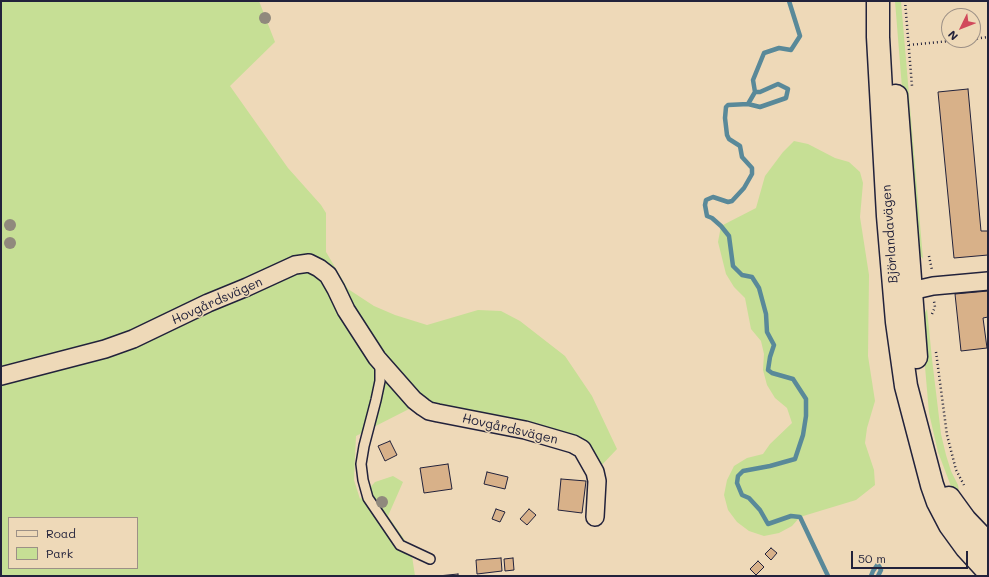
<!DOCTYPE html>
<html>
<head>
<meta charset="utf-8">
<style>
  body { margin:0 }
  #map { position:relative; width:989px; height:577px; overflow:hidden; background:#eed9b8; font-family:Mali,sans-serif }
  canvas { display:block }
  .frame { position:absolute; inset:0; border:2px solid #22223b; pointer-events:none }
  .legend { position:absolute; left:8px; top:517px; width:130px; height:52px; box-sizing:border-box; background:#eed9b8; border:1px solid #9c9086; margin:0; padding:5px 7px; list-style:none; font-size:12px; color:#22223b }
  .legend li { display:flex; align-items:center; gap:8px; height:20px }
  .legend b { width:20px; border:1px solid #9c9086 }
  .north { position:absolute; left:941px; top:8px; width:40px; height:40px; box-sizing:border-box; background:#eed9b8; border:1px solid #9c9086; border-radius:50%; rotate:227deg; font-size:11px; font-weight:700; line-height:16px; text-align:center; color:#22223b }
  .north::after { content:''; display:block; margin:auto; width:14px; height:18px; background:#d1495b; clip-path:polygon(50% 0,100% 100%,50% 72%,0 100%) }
  .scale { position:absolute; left:851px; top:551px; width:117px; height:18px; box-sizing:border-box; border:2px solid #22223b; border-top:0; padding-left:5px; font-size:12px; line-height:14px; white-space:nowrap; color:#22223b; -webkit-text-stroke:3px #eed9b8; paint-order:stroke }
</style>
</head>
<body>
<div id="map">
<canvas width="989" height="577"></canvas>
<div class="frame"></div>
<ul class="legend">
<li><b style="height:5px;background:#eed9b8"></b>Road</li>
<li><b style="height:11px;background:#c6df95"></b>Park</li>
</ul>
<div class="north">N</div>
<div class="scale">50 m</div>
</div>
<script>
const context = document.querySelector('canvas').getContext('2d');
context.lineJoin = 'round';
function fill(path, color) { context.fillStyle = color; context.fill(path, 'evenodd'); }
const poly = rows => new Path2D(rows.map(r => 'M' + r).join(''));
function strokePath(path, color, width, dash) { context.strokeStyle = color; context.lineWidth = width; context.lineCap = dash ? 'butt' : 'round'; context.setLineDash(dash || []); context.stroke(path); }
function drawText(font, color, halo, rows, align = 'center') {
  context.font = font + ' Mali,sans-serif'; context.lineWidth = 3; context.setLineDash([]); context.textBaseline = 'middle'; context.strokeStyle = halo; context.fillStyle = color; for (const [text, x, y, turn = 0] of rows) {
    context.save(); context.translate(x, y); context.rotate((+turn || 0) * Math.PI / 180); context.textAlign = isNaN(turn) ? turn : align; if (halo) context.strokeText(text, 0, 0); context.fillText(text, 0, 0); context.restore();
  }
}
fill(poly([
  [1,1,259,1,275,42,230,86,288,168,321,205,326,213,326,252,348,289,374,306,395,315,427,325,478,310,501,311,520,321,565,356,592,396,617,449,599,468,579,440,537,424,480,418,440,408,411,408,356,436,354,480,360,499,375,482,393,476,403,482,388,516,411,549,415,576,1,576],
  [9,518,137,518,137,568,9,568],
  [895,1,901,1,923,259,915,249],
  [794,141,808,144,835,158,849,162,860,172,863,183,860,217,869,275,868,356,875,401,867,428,865,443,874,470,875,485,856,500,800,517,792,526,779,533,764,536,749,531,737,522,728,510,724,495,727,480,734,466,747,458,763,454,770,444,792,423,787,408,775,398,767,385,763,370,764,354,761,341,751,329,745,298,734,287,726,274,718,242,721,226,756,208,765,176,783,152],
  [927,309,932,359,941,434,946,455,951,471,958,485,959,491,958,499,952,489,938,452,929,413,921,320]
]), '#c6df95');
strokePath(poly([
  [789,1,800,36,791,50,779,48,764,53,753,80,755,92,760,92,778,84,788,89,786,98,760,107,748,104,728,105,726,107,725,118,727,135,729,139,740,146,742,157,752,168,752,174,744,188,732,201,728,202,713,197,706,200,705,205,707,216,712,218,721,226,729,236,733,266,742,275,752,277,759,288,766,314,767,332,774,345,770,357,768,370,772,373,793,379,806,399,806,416,803,435,795,459,770,466,743,471,738,476,737,483,742,495,749,498,760,510,768,524,791,516,800,517,828,576],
  [748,104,755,92],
  [871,576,873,571,878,564,881,570,878,576]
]), '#598999', 4.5);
const building = poly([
  [968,89,981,231,988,231,988,255,954,258,938,92,968,89],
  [988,291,988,317,983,318,987,348,961,351,955,294,988,291],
  [390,441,397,455,385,461,378,446,390,441],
  [448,464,452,489,424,493,420,468,448,464],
  [487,472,508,477,505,489,484,484,487,472],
  [561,479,586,481,582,513,558,510,561,479],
  [496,509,505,512,500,522,492,519,496,509],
  [529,509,536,515,527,525,520,519,529,509],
  [771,548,777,553,771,560,765,554,771,548],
  [501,558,502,571,477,574,476,560,501,558],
  [513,558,514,570,505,571,504,559,513,558],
  [758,561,764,567,756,575,750,569,758,561],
  [458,574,458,576,438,576,458,574]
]);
fill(building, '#d8b189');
strokePath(building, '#22223b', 1);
const service = poly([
  [383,366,380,369,380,381,376,400,364,446,361,464,363,480,368,498,400,545,430,559]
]);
const minor = poly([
  [911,291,933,286,988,281],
  [1,376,105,349,133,339,208,303,247,287,295,265,309,263,319,268,328,275,336,289,346,310,377,358,414,400,423,407,429,411,438,413,525,430,573,444,582,449,595,472,597,481,595,517]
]);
const tertiary = poly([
  [878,1,878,37,888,216,897,322,906,386,932,485,938,502,950,525,966,547,988,571],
  [896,96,916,357],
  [949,498,965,520,988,544]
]);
strokePath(service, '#22223b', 12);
strokePath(minor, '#22223b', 20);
strokePath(tertiary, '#22223b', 25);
strokePath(poly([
  [905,1,912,86],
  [973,39,988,37],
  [909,45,960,40],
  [929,256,932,270],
  [932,314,935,307,934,301],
  [936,352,947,435,956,470,964,485]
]), '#22223b', 2.5, [1, 3]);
strokePath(service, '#eed9b8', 9);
strokePath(minor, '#eed9b8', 17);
strokePath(tertiary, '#eed9b8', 22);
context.fillStyle = '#90897d';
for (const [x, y] of [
  [265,18],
  [10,225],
  [10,243],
  [382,502]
]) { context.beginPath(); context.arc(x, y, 6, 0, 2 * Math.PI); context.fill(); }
drawText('13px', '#22223b', '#eed9b8', [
  ["Björlandavägen",890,234,-94],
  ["Hovgårdsvägen",217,301,-24],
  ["Hovgårdsvägen",510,429,13]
]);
</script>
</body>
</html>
